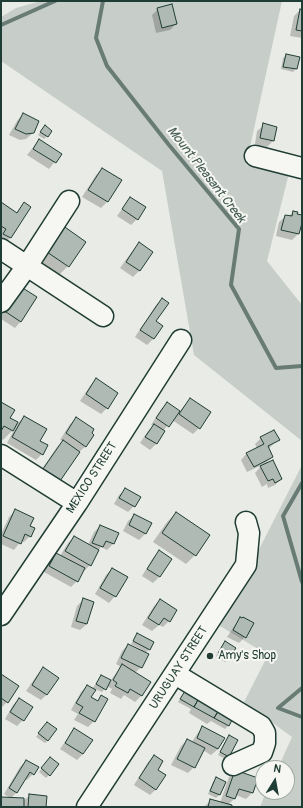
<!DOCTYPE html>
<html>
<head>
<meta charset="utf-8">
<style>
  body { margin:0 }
  #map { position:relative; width:303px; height:808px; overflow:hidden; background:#e9ebe7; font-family:Pangolin,sans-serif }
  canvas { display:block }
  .frame { position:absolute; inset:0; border:2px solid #1f3d34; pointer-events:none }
  .north { position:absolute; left:255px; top:760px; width:40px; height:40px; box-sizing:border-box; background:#f6f6f2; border:1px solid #a0aca6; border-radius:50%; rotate:11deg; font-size:11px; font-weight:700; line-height:16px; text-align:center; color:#1f3d34 }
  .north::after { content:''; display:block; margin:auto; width:14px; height:18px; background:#1f3d34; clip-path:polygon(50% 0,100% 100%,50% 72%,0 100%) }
</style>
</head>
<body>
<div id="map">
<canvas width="303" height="808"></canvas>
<div class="frame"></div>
<div class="north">N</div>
</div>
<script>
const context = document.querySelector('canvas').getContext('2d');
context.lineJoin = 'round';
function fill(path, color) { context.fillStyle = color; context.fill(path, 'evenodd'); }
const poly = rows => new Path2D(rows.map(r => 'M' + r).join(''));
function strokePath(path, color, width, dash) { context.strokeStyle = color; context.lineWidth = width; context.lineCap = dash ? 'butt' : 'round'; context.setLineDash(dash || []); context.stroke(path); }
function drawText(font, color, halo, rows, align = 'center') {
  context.font = font + ' Pangolin,sans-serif'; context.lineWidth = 4; context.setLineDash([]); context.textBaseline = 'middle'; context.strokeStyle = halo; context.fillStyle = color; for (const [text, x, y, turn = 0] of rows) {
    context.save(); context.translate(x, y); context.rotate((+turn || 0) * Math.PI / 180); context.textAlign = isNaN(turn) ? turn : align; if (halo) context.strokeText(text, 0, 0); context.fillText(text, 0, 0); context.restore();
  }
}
fill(poly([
  [41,1,282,1,246,165,289,173,267,261,302,305,302,441,194,355,162,171,1,61,1,17,16,8],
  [302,465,302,807,260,807,266,792,287,792,287,768,278,768,292,737,244,702,268,655,220,626]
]), '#c7cec9');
fill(poly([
  [158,9,176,24,170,30,156,33,152,15],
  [300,10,302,11,302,38,290,36,294,16],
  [286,55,296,69,293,72,281,69,283,58],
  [23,114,33,133,26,139,20,140,9,135,17,121],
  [264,125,274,140,267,147,255,144,257,131],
  [42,130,47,136,44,139,38,135],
  [39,140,61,154,49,169,27,155],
  [102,169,120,180,107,202,101,208,82,197,96,175],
  [130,198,137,219,131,225,117,216],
  [24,203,30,207,10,238,4,244,1,242,1,204,16,213],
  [293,212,296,215,302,216,298,234,292,240,276,236,279,222,286,216,288,217],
  [53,235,68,266,59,275,36,259],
  [139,243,152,252,139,271,133,277,120,268,133,250],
  [12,293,21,321,15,328,1,319,1,311],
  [162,299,155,321,162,326,153,339,147,345,135,337,156,305],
  [96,380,107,408,101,414,80,401,90,386],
  [190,399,199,428,193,434,172,420,163,431,156,444,150,450,140,443,148,431,153,426,151,425,161,409,168,403,180,411],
  [1,403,9,418,18,423,24,417,39,441,42,454,36,460,7,443,15,428,3,440,1,438],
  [77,418,86,446,79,452,59,480,37,476,57,447,63,441,60,440,70,424],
  [261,438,278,440,268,449,272,457,264,465,281,479,275,485,268,488,267,484,262,487,255,473,262,465,247,472,241,460,247,453,257,448,255,444],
  [126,489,134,506,128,512,114,504,119,495],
  [15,511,29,526,30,536,24,542,21,541,14,550,1,544,1,534,9,517],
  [176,513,195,555,186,564,153,542,167,522],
  [135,515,146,533,139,540,123,531,128,521],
  [100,526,118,534,113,544,107,550,101,547,98,551,90,565,84,571,83,570,77,581,71,587,44,572,50,560,56,554,60,556,68,543,74,537,88,545,94,532],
  [160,552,171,559,159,577,153,583,142,576,153,558],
  [112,569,126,577,115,596,109,603,95,594,106,575],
  [84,599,87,624,80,630,71,627,77,606],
  [160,600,169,621,163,627,159,625,152,631,142,625,154,606],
  [241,619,245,637,239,643,227,637,235,625],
  [138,634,150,649,145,653,141,667,135,673,150,682,141,696,135,702,124,695,121,699,110,693,112,689,107,686,102,692,95,689,90,698,97,702,102,697,94,721,88,727,74,720,78,714,71,710,81,692,87,686,92,689,101,676,110,681,121,667,116,664,122,651,128,645,141,651,142,650,131,644],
  [223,645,228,659,225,662,216,656],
  [43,669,47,694,41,700,26,691,37,675],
  [1,676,7,702,1,708],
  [185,692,232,718,228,726,225,729,211,721,207,724,189,713,191,709,178,702],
  [19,699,23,720,17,726,5,719,13,705],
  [44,726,48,740,45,743,36,737],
  [203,727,218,749,211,755,203,750,194,767,188,773,171,765,181,746,187,740,192,742,197,734],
  [75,730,83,754,77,760,60,749,69,736],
  [229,737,228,756,225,759,218,755,226,740],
  [154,756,156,770,156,789,150,795,134,785,148,762],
  [26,761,33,774,27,780,25,779,17,792,11,798,23,801,30,795,45,807,1,807,1,798,10,798,4,794,20,767],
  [47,761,49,775,46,778,39,772],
  [235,771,252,793,246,799,236,795,234,799,228,805,231,807,204,807,211,800,220,803,229,777],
  [216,779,225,782,219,795,216,798,208,794,213,782]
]), '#0003');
strokePath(poly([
  [103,1,96,38,107,66,169,145,239,229,231,285,276,368,302,366],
  [1,25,55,1],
  [302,483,283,516,302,582],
  [302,688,278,708,302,717]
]), '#687c75', 4);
const building = poly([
  [172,4,177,24,162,28,157,8,172,4],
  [300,9,302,10,302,31,296,30,300,9],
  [286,54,300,57,297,69,283,67,286,54],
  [23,113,39,121,34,133,26,134,15,129,23,113],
  [263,123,277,127,274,141,260,138,263,123],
  [45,125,52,131,48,137,40,132,45,125],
  [39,139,62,154,56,163,33,149,39,139],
  [102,168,122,180,108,202,88,190,102,168],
  [130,197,146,207,138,220,122,209,130,197],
  [1,202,17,213,24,202,31,207,11,238,3,234,6,229,1,226,1,202],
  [293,211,298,212,297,214,302,215,302,223,299,234,281,230,285,215,292,216,293,211],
  [62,225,86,242,69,267,44,250,62,225],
  [139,242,153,252,140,271,126,262,139,242],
  [18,285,37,297,21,322,3,310,18,285],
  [162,298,169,303,156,321,163,326,154,339,140,330,162,298],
  [96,378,118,393,108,409,86,394,96,378],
  [190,398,211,412,200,429,179,414,190,398],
  [1,402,15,410,10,418,18,422,13,431,4,426,1,431,1,402],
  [167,402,180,411,169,427,156,418,167,402],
  [24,416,47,429,40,441,48,445,43,455,12,437,24,416],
  [76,417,94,429,92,433,94,435,86,447,66,433,76,417],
  [154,424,165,431,157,444,145,437,154,424],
  [274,430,280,440,268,446,273,457,254,467,246,453,264,444,260,437,274,430],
  [63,440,80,452,60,481,43,469,63,440],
  [273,460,282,479,275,483,273,479,268,481,260,466,273,460],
  [125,488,141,497,135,507,119,498,125,488],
  [15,509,34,518,30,526,35,528,31,537,25,534,21,544,3,536,15,509],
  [176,512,210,535,196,556,162,533,176,512],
  [134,514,152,523,146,534,129,525,134,514],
  [100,525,119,533,114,544,106,541,103,547,92,543,100,525],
  [74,536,99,550,91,566,65,551,74,536],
  [159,550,172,559,160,577,147,569,159,550],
  [56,553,85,568,78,582,49,566,56,553],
  [112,568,128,577,116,597,100,588,112,568],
  [83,598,94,602,87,624,76,621,83,598],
  [160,599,177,610,170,622,164,618,159,625,148,618,160,599],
  [240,617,242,618,243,617,254,623,246,638,233,630,240,617],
  [137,633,154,642,150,650,133,641,137,633],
  [225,641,236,648,228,660,218,653,225,641],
  [128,644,149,654,142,668,121,658,128,644],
  [122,664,151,682,142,696,130,689,128,693,115,686,117,683,113,680,122,664],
  [43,667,59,678,47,695,32,685,43,667],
  [1,674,19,686,8,703,1,698,1,674],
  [101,675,111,680,106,690,96,684,101,675],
  [87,685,96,690,91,697,98,701,101,695,108,699,95,722,79,713,83,707,76,703,87,685],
  [185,691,199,698,194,707,180,699,185,691],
  [19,698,33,707,24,721,10,712,19,698],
  [199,698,219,710,214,718,194,707,199,698],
  [219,710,233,718,229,726,214,718,219,710],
  [47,722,57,729,48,741,38,733,47,722],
  [202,726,225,738,218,749,197,738,202,726],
  [74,728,93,740,83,754,65,743,74,728],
  [229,735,238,740,229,757,220,752,229,735],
  [187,739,205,748,195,768,177,759,187,739],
  [154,755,163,761,158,770,166,775,156,790,139,778,154,755],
  [50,757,59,764,50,776,41,768,50,757],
  [26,760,39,767,34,775,30,772,17,793,9,788,26,760],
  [235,770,258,778,253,793,239,789,235,799,226,796,235,770],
  [216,777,226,782,220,795,210,791,216,777],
  [29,794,47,796,46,807,28,807,29,794],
  [1,797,24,798,24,807,1,807,1,797],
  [210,799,232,805,232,807,208,807,210,799]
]);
fill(building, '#b0bab5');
strokePath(building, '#1f3d34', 1);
const minor = poly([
  [255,156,302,168],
  [1,249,103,316],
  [1,302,27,266,69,201],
  [1,455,77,503],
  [1,615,77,503,181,340],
  [175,674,261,726,265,733,265,743,262,752,233,765],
  [87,807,246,565,249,533,246,522]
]);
strokePath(minor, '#1f3d34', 23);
strokePath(minor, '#f6f6f2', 20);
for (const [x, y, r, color] of [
  [210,656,4,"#1f3d34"]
]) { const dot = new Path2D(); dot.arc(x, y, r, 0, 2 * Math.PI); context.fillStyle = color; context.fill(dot); strokePath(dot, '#f6f6f2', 1.5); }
drawText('12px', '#1f3d34', '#f6f6f2', [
  ["MEXICO STREET",92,478,-57],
  ["URUGUAY STREET",179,668,-57]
]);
drawText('12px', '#1f3d34', '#f6f6f2', [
  ["Amy's Shop",218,656]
], 'left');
drawText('italic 13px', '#445c54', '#f6f6f2', [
  ["Mount Pleasant Creek",206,175,52]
]);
</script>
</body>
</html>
